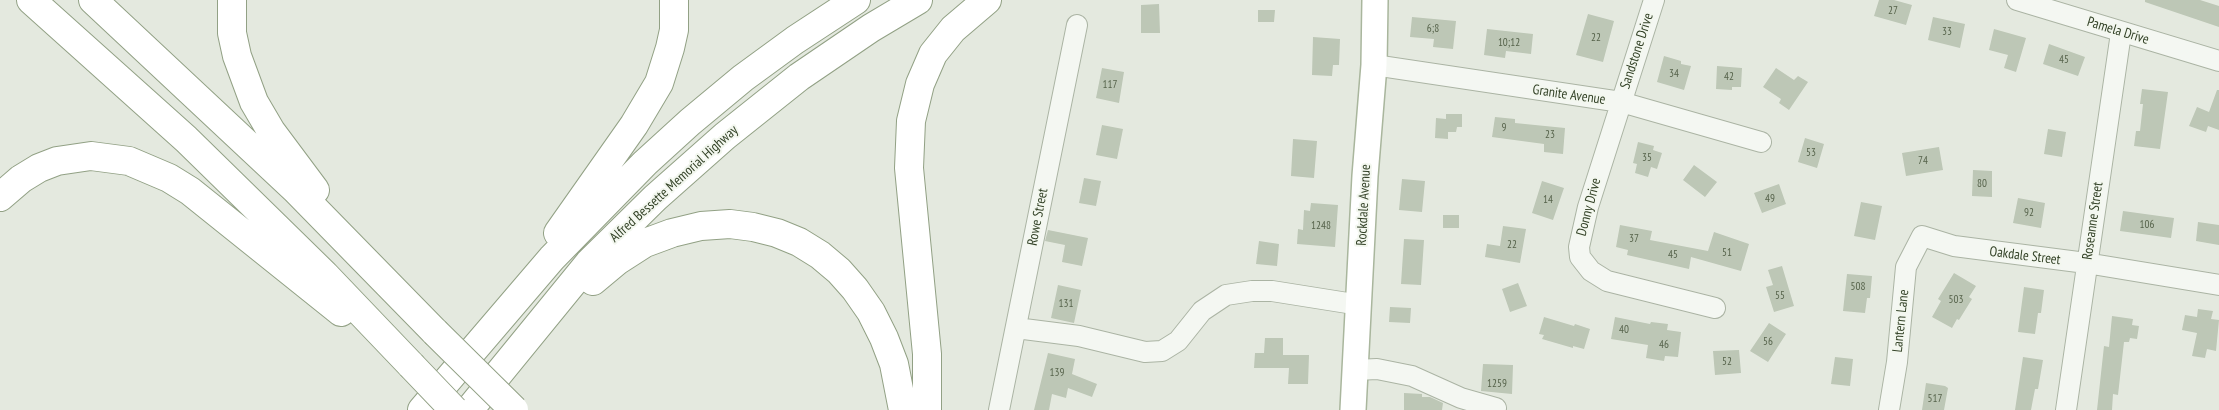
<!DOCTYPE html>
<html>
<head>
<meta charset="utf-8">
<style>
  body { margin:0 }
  canvas { display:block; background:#e4e9df }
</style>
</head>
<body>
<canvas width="2219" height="410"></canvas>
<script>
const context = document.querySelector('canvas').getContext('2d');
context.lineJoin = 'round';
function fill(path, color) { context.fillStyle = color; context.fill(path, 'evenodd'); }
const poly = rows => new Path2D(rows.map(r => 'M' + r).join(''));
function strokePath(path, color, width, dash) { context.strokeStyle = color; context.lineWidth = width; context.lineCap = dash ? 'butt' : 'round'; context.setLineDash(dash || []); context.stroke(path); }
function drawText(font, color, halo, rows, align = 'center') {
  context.font = font + ' "PT Sans Narrow",sans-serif'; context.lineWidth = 4; context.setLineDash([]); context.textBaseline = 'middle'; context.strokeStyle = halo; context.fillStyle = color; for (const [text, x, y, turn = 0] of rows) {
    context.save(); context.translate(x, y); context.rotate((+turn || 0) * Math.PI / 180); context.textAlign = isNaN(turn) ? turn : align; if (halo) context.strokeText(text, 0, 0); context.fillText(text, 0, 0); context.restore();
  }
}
fill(poly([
  [1879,0,1894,0,1912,5,1906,25,1874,16],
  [2145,0,2200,0,2219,6,2219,27,2145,2],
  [1159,4,1160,33,1141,33,1141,5],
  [1258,10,1275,10,1274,22,1258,22],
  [1588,14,1614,21,1603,62,1576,55],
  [1412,17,1456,21,1453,49,1433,47,1434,39,1410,37],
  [1933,17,1965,24,1960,48,1928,40],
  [1487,29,1533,34,1531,54,1506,51,1505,58,1484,55],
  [1994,29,2026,38,2016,72,2004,68,2008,55,1989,50],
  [1313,37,1340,39,1339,65,1333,65,1332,76,1312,75],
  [2049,44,2085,57,2078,76,2043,64],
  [1664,56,1681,61,1681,64,1691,66,1684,90,1657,82],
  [1717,66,1742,68,1741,87,1732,87,1732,90,1716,89],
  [1102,68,1124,72,1119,103,1096,98],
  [1776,68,1794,80,1798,76,1808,82,1789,110,1779,103,1781,99,1763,87],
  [2142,89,2168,92,2160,149,2134,146,2136,131,2140,131,2143,104,2140,104],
  [2217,90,2219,90,2219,130,2208,126,2206,132,2189,126,2197,107,2209,112],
  [1446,114,1462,114,1462,127,1457,127,1456,132,1448,132,1448,139,1435,138,1436,118,1446,119],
  [1495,117,1515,119,1515,123,1565,128,1563,154,1544,152,1544,144,1492,137],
  [1102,125,1123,129,1117,159,1096,155],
  [2048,129,2066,132,2062,157,2044,154],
  [1805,138,1824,144,1817,168,1798,162],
  [1293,139,1317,141,1314,178,1291,176],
  [1638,142,1654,146,1653,150,1662,153,1657,169,1651,167,1648,177,1635,173,1637,164,1633,163],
  [1939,147,1943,170,1906,176,1902,153],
  [1694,165,1717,182,1705,197,1683,180],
  [1973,170,1992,171,1992,197,1972,196],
  [1084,178,1101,181,1096,206,1079,203],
  [1402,179,1425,181,1422,212,1399,210],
  [1542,181,1564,188,1553,220,1532,213],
  [1779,184,1786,204,1762,213,1754,193],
  [2018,198,2045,203,2041,228,2013,223],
  [1861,202,1882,206,1875,240,1854,236],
  [1311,203,1338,205,1335,247,1297,244,1298,229,1303,230,1304,210,1310,211],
  [2123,211,2174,218,2171,238,2120,231],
  [1443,215,1459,215,1459,228,1443,228],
  [2198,222,2219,225,2219,245,2196,241],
  [1620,225,1652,231,1650,240,1708,251,1714,232,1749,244,1741,271,1691,257,1689,269,1627,255,1628,250,1616,247],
  [1503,226,1526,229,1520,263,1485,257,1487,244,1500,246],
  [1048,230,1088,238,1082,266,1062,262,1065,245,1045,241],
  [1404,239,1424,240,1421,285,1401,284],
  [1259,241,1279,244,1277,266,1256,264],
  [1782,266,1794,306,1774,312,1766,287,1773,285,1768,270],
  [1954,273,1976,286,1969,297,1972,299,1959,320,1957,319,1952,328,1932,317,1941,301,1938,299],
  [1847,274,1872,276,1870,298,1867,298,1865,313,1843,311],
  [1518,283,1527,306,1510,312,1502,289],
  [1058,285,1081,290,1074,323,1051,318],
  [2024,287,2044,290,2041,313,2038,313,2035,334,2018,332],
  [1390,307,1411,308,1410,323,1389,322],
  [2198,309,2213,311,2211,319,2219,320,2216,351,2207,349,2205,358,2192,356,2197,333,2182,330,2185,315,2197,317],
  [2112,316,2133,319,2132,325,2139,326,2137,339,2130,338,2129,342,2124,342,2118,395,2113,394,2112,410,2097,410,2104,346,2109,347],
  [1544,317,1574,326,1575,324,1590,329,1584,349,1573,346,1573,348,1542,339,1544,335,1539,334],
  [1615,317,1650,324,1651,322,1668,324,1667,330,1681,332,1678,357,1665,356,1664,361,1646,358,1648,345,1611,339],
  [1769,323,1786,334,1768,362,1750,351],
  [1265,338,1283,338,1283,355,1309,355,1308,384,1288,384,1289,368,1254,368,1255,353,1264,353],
  [1739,350,1741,373,1715,375,1713,351],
  [1048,353,1075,359,1072,374,1097,384,1092,397,1068,388,1066,398,1052,394,1049,410,1034,410],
  [1835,357,1853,359,1850,386,1831,384],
  [2023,357,2043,360,2038,389,2035,389,2031,410,2015,410],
  [1483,364,1513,365,1512,394,1481,391],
  [1926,383,1945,386,1948,388,1944,410,1922,410],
  [1404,393,1422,394,1422,397,1430,397,1443,403,1442,410,1404,410]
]), '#bdc7b6');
const minor = poly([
  [1654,0,1588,207,1579,247,1580,257,1591,271,1607,281,1715,308],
  [2017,0,2219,61],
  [1374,65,1621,102,1761,142],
  [1016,328,1079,336,1145,352,1162,351,1178,341,1202,311,1226,295,1252,291,1272,291,1360,305],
  [1356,370,1377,369,1412,376,1461,398,1496,408],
  [999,410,1077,25],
  [1889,410,1897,362,1906,267,1922,236,1954,246,2086,263,2219,285],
  [2066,410,2121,33]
]);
const major = poly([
  [1353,410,1365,176,1374,65,1375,0]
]);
const highway = poly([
  [31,0,186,139,325,275,411,365],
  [93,0,295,189,435,332],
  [232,0,232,33,237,56,254,102,271,131,315,190],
  [0,197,21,179,39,168,57,161,91,156,129,161,169,178,190,191,341,312],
  [558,233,634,125,659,83,670,48,674,30,674,0],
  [593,281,617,261,645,243,672,233,701,226,730,224,753,227,777,233,799,242,820,255,839,271,855,289,871,312,884,338,894,364,903,410],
  [422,410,552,258,645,163,690,122,743,78,795,40,856,0],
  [469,410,589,263,655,198,725,136,799,77,871,28,918,0],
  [927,410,927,354,909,168,911,121,920,84,933,54,953,29,987,0]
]);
strokePath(minor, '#abb4a4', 22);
strokePath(major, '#a9b69d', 28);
strokePath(highway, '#92a185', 30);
strokePath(minor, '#f4f7f2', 20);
strokePath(major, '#fff', 25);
strokePath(highway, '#fff', 28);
const highwayBridge = poly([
  [435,332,514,410],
  [411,365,454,410]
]);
strokePath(highwayBridge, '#92a185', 30, []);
strokePath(highwayBridge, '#fff', 28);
drawText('11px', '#56634b', null, [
  ["27",1893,11],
  ["6;8",1433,29],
  ["33",1947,32],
  ["22",1596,38],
  ["10;12",1509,43],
  ["45",2064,60],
  ["34",1674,74],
  ["42",1729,77],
  ["117",1110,85],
  ["9",1504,128],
  ["23",1550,135],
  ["53",1811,153],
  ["35",1647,158],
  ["74",1923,161],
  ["80",1982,184],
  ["49",1770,199],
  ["14",1548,200],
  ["92",2029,213],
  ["106",2147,225],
  ["1248",1321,226],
  ["37",1634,239],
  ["22",1512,245],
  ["51",1727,253],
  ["45",1673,255],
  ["508",1858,287],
  ["55",1780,296],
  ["503",1956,300],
  ["131",1066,304],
  ["40",1624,330],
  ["56",1768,342],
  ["46",1664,345],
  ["52",1727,362],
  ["139",1057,373],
  ["1259",1497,384],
  ["517",1935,399]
]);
drawText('14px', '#334227', '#f3f7ef', [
  ["Pamela Drive",2118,31,17],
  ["Sandstone Drive",1637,51,-72],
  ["Granite Avenue",1569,95,8],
  ["Alfred Bessette Memorial Highway",674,184,-42],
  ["Rockdale Avenue",1364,205,-87],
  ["Donny Drive",1589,207,-75],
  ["Rowe Street",1038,217,-79],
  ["Roseanne Street",2093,221,-82],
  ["Oakdale Street",2025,256,7],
  ["Lantern Lane",1901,321,-84]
]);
</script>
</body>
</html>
